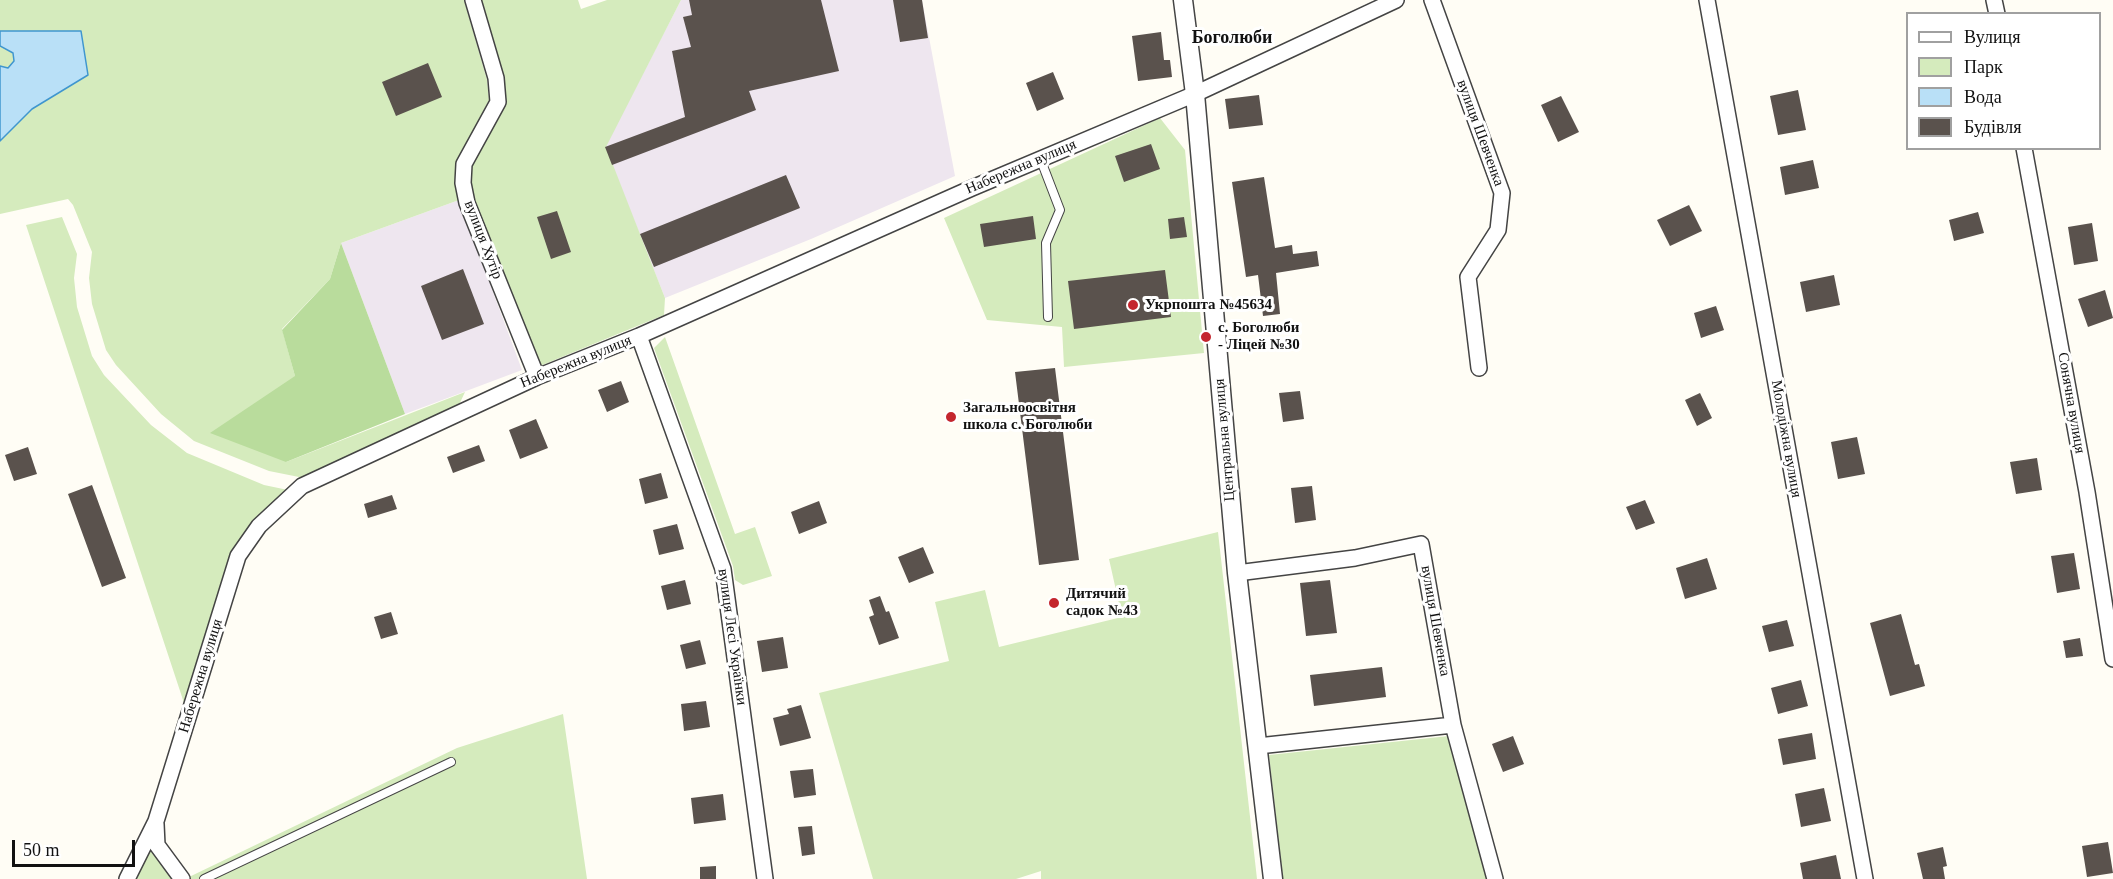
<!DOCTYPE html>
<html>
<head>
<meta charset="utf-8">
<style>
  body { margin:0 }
  #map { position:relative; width:2113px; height:879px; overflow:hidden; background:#fffdf5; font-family:Georgia,serif }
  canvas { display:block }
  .legend { position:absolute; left:1906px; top:12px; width:195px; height:138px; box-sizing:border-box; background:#fff; border:2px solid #a0a0a0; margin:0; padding:8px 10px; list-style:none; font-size:18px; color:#111 }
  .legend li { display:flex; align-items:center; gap:12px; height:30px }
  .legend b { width:30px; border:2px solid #a0a0a0 }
  .scale { position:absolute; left:12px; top:840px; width:123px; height:27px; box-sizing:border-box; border:3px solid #111; border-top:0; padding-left:8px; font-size:18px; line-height:21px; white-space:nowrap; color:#111; -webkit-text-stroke:4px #fff; paint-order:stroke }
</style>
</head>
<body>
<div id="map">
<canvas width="2113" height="879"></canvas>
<ul class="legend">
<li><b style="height:8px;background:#fff"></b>Вулиця</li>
<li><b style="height:16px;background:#d5ebbd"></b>Парк</li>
<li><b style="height:16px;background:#b9e0f7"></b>Вода</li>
<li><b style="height:16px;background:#5a524d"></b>Будівля</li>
</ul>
<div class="scale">50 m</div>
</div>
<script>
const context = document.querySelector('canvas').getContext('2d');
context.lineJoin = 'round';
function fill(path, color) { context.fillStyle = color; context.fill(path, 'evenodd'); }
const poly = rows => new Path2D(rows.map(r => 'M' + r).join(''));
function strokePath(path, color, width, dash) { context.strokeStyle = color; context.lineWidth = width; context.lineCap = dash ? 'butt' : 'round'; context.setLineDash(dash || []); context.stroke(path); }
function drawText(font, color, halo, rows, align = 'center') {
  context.font = font + ' Georgia,serif'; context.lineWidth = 6; context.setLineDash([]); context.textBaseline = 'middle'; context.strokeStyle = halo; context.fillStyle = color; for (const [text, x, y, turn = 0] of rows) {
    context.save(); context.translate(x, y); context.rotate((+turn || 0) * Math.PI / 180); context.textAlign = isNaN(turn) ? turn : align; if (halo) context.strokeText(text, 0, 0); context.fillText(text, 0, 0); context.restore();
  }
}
fill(poly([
  [681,0,922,0,955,176,811,239,665,298,605,147],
  [459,200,522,370,405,414,341,243]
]), '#eee6ef');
fill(poly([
  [0,0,464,0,487,80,489,100,457,162,459,200,341,243,330,279,282,329,295,376,286,462,465,392,458,407,304,478,269,471,194,441,161,414,116,365,106,350,92,304,89,278,92,252,73,205,68,199,0,214,0,141,32,109,88,75,81,31,0,31],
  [480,0,578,0,581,9,607,0,681,0,606,147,665,298,664,315,540,366,473,201,469,183,470,166,504,103],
  [0,46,13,53,14,61,8,68,0,66],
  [1160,118,1185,150,1204,353,1064,367,1062,327,987,320,944,218],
  [62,217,77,254,74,278,77,307,84,330,92,356,104,375,151,425,187,453,264,485,288,490,254,521,185,706,26,225],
  [665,337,735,534,755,527,772,576,743,585,735,580,733,566,654,348],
  [1218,532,1257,879,1041,879,1041,871,1016,879,873,879,819,693,949,661,935,602,985,590,999,647,1122,617,1109,559],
  [563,714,587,879,191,879,189,877,457,748],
  [1449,736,1487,879,1283,879,1269,755],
  [152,847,175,879,132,879]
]), '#d5ebbd');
fill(poly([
  [341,243,405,414,286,462,210,433,295,376,282,330,330,279]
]), '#b9dc9c');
const water = poly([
  [0,31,81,31,88,75,32,109,0,141,0,66,8,68,14,61,13,53,0,46,0,31]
]);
fill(water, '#b9e0f7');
strokePath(water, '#3f96cf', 1.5);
fill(poly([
  [689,0,821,0,839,71,749,91,756,110,612,165,605,147,685,117,672,51,691,47,683,17,692,15],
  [893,0,922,0,928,38,900,42],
  [1161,32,1164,60,1170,60,1172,77,1138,81,1132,36],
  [428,63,442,97,396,116,382,82],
  [1053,72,1064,99,1037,111,1026,83],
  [1798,90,1806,130,1778,135,1770,96],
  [1259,95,1263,125,1229,129,1225,99],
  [1561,96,1579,132,1558,142,1541,105],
  [1151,144,1160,169,1124,182,1115,156],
  [1813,160,1819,188,1785,195,1780,167],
  [786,175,800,208,654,267,640,234],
  [1264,177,1275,248,1292,245,1293,254,1317,251,1319,266,1276,273,1280,314,1263,316,1258,275,1246,277,1232,182],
  [1689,205,1702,231,1670,246,1657,220],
  [557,211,571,252,551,259,537,217],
  [1978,212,1984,233,1954,241,1949,220],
  [1033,216,1036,239,984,247,980,224],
  [1184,217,1187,237,1170,239,1168,219],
  [2092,223,2098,261,2074,265,2068,227],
  [463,269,484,324,442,340,421,286],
  [1165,270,1171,317,1074,329,1068,281],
  [1834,275,1840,305,1806,312,1800,282],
  [2105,290,2113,318,2088,327,2078,299],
  [1716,306,1724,330,1701,338,1694,313],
  [1055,368,1079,560,1039,565,1015,372],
  [621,381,629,402,607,412,598,390],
  [1300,391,1304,419,1283,422,1279,393],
  [1700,393,1712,418,1697,426,1685,400],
  [536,419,548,448,520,459,509,430],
  [1857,437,1865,474,1838,479,1831,442],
  [479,445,485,461,453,473,447,457],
  [28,447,37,474,14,481,5,455],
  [2037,458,2042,490,2016,494,2010,462],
  [661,473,668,498,645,504,639,479],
  [92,485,126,578,102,587,68,494],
  [1312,486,1316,520,1295,523,1291,488],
  [392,495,397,509,368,518,364,504],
  [1645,500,1655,523,1636,530,1626,507],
  [819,501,827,523,799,534,791,512],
  [677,524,684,549,659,555,653,530],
  [923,547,934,573,909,583,898,557],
  [2074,553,2080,589,2057,593,2051,556],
  [1707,558,1717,589,1685,599,1676,568],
  [685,580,691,604,667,610,661,586],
  [1330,580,1337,633,1306,636,1300,583],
  [880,596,886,612,889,611,899,638,879,645,869,617,874,615,869,600],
  [391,612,398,634,381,639,374,617],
  [1901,614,1915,665,1919,664,1925,686,1890,696,1870,623],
  [1787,620,1794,646,1769,652,1762,626],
  [783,637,788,668,762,672,757,641],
  [2080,638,2083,656,2066,658,2063,641],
  [700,640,706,664,686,669,680,645],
  [1382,667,1386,697,1314,706,1310,675],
  [1801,680,1808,706,1778,714,1771,688],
  [706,701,710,727,684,731,681,704],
  [801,705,811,738,780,746,773,718,789,714,787,709],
  [1812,733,1816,759,1783,765,1778,739],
  [1513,736,1524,764,1503,772,1492,744],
  [813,769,816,795,794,798,790,771],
  [1824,788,1831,821,1801,827,1795,794],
  [723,794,726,820,694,824,691,798],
  [812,826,815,854,802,856,798,827],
  [2108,842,2113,873,2087,877,2082,846],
  [1943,847,1947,866,1943,867,1945,879,1923,879,1917,853],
  [1836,855,1841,879,1803,879,1800,863],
  [716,866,716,879,700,879,700,867]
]), '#5a524d');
const service = poly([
  [1040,158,1060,210,1046,243,1048,317],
  [204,879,451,762]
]);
const minor = poly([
  [473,0,496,78,498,102,464,164,463,183,467,203,537,377],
  [1432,0,1502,193,1498,230,1468,277,1479,368],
  [1707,0,1865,879],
  [1994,0,1997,14],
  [2024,148,2087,492,2113,659],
  [639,336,723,569,765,879],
  [1237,573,1355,558,1421,544,1453,725,1495,879],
  [1258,746,1453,725],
  [156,824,157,845,182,879],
  [127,879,156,821,238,556,259,526,302,486,537,377,639,336,972,188,1195,94,1396,0]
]);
const tertiary = poly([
  [1183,0,1195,94,1237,573,1273,879]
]);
strokePath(service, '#444', 10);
strokePath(minor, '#444', 18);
strokePath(tertiary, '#444', 21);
strokePath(service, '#fff', 8);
strokePath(minor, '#fff', 15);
strokePath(tertiary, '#fff', 18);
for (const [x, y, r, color] of [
  [1133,305,6,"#c4262e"],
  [1206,337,6,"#c4262e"],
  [951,417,6,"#c4262e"],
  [1054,603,6,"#c4262e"]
]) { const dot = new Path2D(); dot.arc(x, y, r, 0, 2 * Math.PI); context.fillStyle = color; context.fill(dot); strokePath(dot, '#fff', 2); }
drawText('15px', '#111', '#fff', [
  ["вулиця Шевченка",1480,133,70],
  ["Набережна вулиця",1021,167,-23],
  ["вулиця Хутір",483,240,69],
  ["Набережна вулиця",576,362,-22],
  ["Сонячна вулиця",2071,403,80],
  ["Молодіжна вулиця",1786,439,80],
  ["Центральна вулиця",1225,440,-95],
  ["вулиця Шевченка",1435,621,80],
  ["вулиця Лесі Українки",732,637,82],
  ["Набережна вулиця",201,676,-73]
]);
drawText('bold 15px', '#111', '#fff', [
  ["Укрпошта №45634",1145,305],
  ["с. Боголюби",1218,328],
  ["- Ліцей №30",1218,345],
  ["Загальноосвітня",963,408],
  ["школа с. Боголюби",963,425],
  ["Дитячий",1066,594],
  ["садок №43",1066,611]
], 'left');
drawText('bold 18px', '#111', '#fff', [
  ["Боголюби",1232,38]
]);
</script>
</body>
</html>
